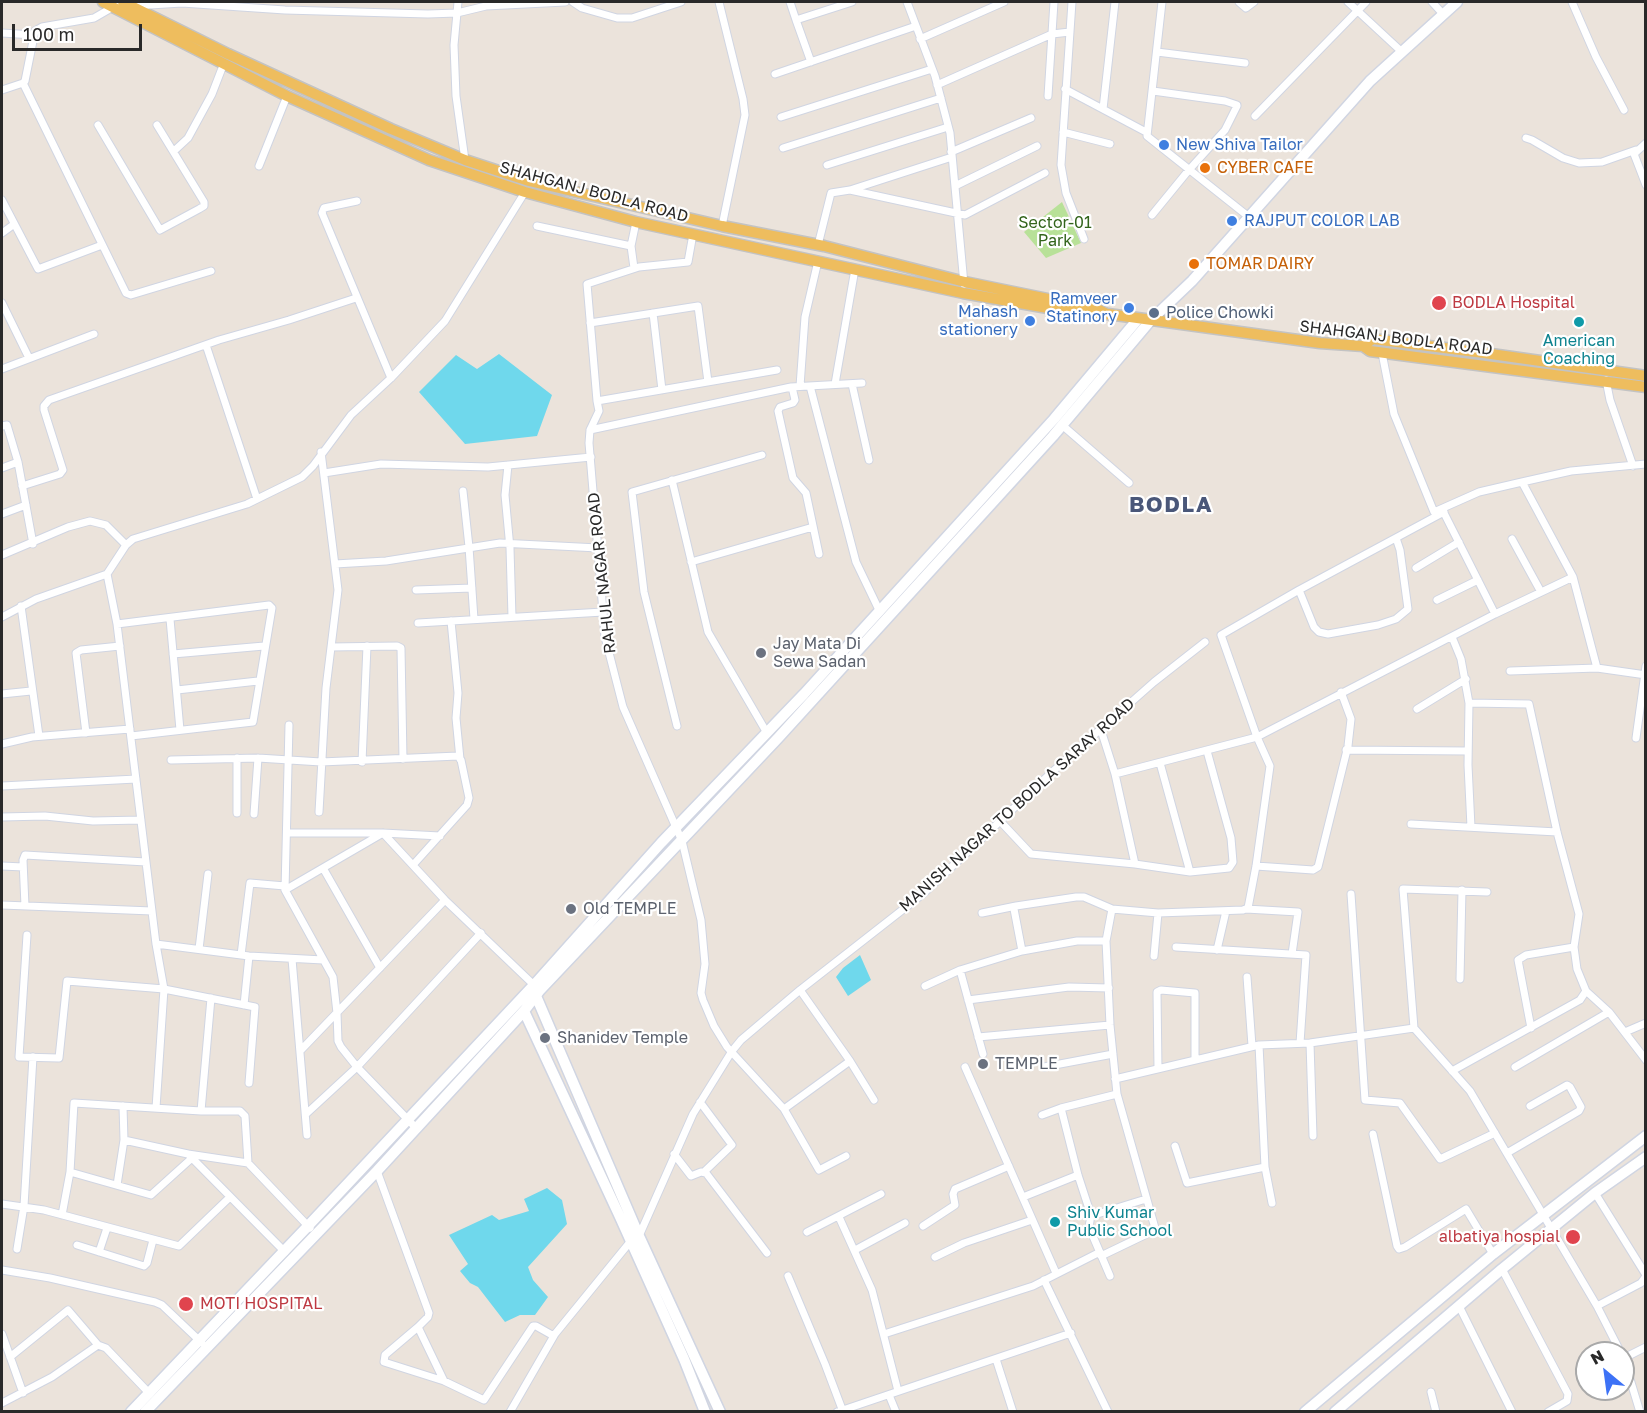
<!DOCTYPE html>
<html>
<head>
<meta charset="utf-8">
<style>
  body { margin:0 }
  #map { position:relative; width:1647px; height:1413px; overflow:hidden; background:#ebe3db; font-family:"Golos Text",sans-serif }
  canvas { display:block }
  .frame { position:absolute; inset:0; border:3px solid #292929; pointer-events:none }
  .north { position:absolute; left:1575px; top:1341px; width:60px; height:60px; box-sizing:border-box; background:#fff; border:2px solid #a9a9a9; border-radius:50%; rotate:331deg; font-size:16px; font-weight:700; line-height:24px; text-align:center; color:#292929 }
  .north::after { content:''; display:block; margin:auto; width:21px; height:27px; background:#3d72f6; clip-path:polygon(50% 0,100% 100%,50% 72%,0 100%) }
  .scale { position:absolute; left:12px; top:24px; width:130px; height:27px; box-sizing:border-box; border:3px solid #292929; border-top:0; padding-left:8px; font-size:18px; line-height:21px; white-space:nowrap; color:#292929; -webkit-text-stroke:4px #fff; paint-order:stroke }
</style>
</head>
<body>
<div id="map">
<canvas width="1647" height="1413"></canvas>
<div class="frame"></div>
<div class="north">N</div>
<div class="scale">100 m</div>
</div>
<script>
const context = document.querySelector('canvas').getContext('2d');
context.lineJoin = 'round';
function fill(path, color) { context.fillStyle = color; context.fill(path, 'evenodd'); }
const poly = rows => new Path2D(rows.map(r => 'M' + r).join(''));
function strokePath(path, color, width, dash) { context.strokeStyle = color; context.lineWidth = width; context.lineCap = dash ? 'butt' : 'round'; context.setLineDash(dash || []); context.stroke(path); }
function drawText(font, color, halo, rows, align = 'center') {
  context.font = font + ' "Golos Text",sans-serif'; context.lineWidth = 4.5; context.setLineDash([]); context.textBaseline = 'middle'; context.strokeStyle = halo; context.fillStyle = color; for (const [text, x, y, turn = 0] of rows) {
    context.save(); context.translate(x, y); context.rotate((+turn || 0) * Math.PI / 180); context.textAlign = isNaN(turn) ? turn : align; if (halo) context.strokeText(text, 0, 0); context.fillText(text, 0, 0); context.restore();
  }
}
fill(poly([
  [1062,202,1081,243,1046,258,1024,232]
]), '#b8e198');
fill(poly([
  [499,354,552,395,537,436,465,444,419,392,456,355,477,369],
  [860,955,871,980,848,996,836,977,843,968],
  [547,1188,562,1200,567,1224,528,1267,533,1280,548,1297,535,1315,520,1315,505,1322,478,1287,470,1283,460,1271,468,1264,449,1235,492,1215,499,1220,529,1211,524,1199]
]), '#6fd8ec');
const minor = poly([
  [458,2,454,45,456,96,465,160],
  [573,2,582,8,617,18,632,18,681,2],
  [719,2,743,99,745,115,722,226],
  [790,2,796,20],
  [907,2,935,76,950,133,964,284],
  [1072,2,1061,165,1066,193,1084,239],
  [1162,2,1147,136,1249,217],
  [1239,2,1246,8,1254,2],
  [1348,2,1402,52],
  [1432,2,1443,14],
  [1572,2,1596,57,1624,110],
  [134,6,182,3,285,10,428,14,457,13,486,6,565,2],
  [2,33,33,35],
  [920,39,1004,2],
  [1157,52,1245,63],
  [811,62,796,20,852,2],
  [775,74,916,26],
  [23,83,126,293,131,295,211,271],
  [937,85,1052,34,1070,32],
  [1065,89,1146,132],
  [2,90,23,83,25,81,35,31,42,27,94,18,113,7,117,2],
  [1048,96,1054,2],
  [1103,109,1115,2],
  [1255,116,1366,2],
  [781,117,932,69],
  [98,125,160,230,199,209,204,206,204,202,157,125],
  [1063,132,1110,144],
  [1526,138,1532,140,1563,158,1579,163,1602,162,1636,150],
  [1646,143,1634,154,1646,185],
  [783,148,941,98],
  [174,151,188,138,212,94,224,63],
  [951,152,1031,118],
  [827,165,948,127],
  [259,166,287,96],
  [955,186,1037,146],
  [850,190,965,215,1045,173],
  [2,200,38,269,102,245],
  [357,201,324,208,322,213,391,378],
  [1152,215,1188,171,1225,130,1237,106,1237,105,1225,101,1153,91],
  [537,226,631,246],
  [2,233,13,225],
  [693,234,688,262,639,267,587,284,597,401,777,370],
  [818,245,831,193,850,190,952,157],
  [634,268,631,246,636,222],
  [2,303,29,358],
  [653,313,662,390],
  [590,323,698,306,708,382],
  [206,345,257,499],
  [1382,353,1394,414,1434,512,1479,492,1522,482,1571,471,1646,464],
  [2,369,94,334],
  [1606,380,1610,400,1633,466],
  [835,384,855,269],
  [852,384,869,460],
  [800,386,805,317,818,261],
  [810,386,856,562,880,612],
  [792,387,795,400,793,403,780,407,778,411,793,478,806,493,819,554],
  [597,401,599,411,590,430,589,443,599,563,605,637,623,707,682,841,701,920,705,964,701,993,703,1000,714,1026,727,1047,784,1109],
  [1062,425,1129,483],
  [2,426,7,425,18,462,33,544],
  [590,430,791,387,862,383],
  [508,465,505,495,510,548,512,617],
  [2,468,18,462],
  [324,473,381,464,488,467,591,457],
  [672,480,708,632,767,733],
  [1522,482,1573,577,1597,668],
  [22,486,60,474,63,470,44,410,44,406,49,400,219,340,289,320,356,298],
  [463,491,469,547,474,619],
  [2,514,26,505],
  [1512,539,1541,592],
  [2,555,68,527,90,521,106,525,126,545],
  [691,562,813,527],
  [335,564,386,561,500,543,598,548],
  [1416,568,1459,542],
  [107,574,117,624,156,944,164,989,156,1108],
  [416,590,472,588],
  [1299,590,1314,627,1319,632,1328,634,1378,625,1396,619,1408,609,1400,550,1396,538],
  [1437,600,1478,580],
  [21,606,39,736],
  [1495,614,1573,577],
  [2,617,36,599,107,574,126,545,133,539,247,504,302,477,313,466,351,415,391,378,445,321,525,192],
  [170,619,180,730],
  [451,621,458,693,456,718,460,759],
  [418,623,603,612],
  [117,624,269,605,272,608,253,722,131,736],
  [1452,637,1461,659,1469,703,1468,765,1471,827],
  [331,647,397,646,401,648,403,759],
  [173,654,264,646],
  [1510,671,1597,668,1646,675],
  [177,690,258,681],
  [2,694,31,691],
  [1469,703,1529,704,1557,832,1579,914,1574,947,1577,969,1586,991,1609,1012,1646,1060],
  [1417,709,1466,679],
  [289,725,285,890,333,977,337,1013,338,1041,341,1047,357,1067,416,1128],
  [677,726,644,592,632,492,762,455],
  [1101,730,1115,774,1135,864],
  [86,733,76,653,81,650,120,646],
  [1636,738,1646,666],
  [2,744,32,737,130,729],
  [1346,750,1468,751],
  [237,758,237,813],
  [171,760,258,758,321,762,458,756,461,760,469,798,467,805,413,865],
  [362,762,367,646],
  [1160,763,1190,872],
  [1115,774,1257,737,1495,614,1442,509],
  [2,786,136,779],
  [319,812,326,688,338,590,321,452],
  [254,814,258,758],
  [2,817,45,816,93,821,141,820],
  [1000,821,1031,854,1135,864,1190,872,1229,868,1233,862,1231,838,1207,751],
  [1411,824,1557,832],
  [287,833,383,833,440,836],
  [2,866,23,867],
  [1256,866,1313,870,1318,867,1348,746,1351,719,1341,692],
  [323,868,380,968],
  [285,890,383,833,445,900,536,987],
  [1487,892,1403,889,1414,1028,1470,1091,1597,1306,1621,1353],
  [1351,894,1365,1100,1400,1103,1440,1159,1495,1133],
  [2,905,152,911],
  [25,906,23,860,25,855,146,862],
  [1246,909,1298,912,1292,954],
  [982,913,1016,906],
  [27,935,19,1057,59,1058,67,981,164,989,255,1007,249,1083],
  [1106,941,1112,909],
  [156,944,249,956,323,960],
  [1176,947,1306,955,1300,1043],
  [199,949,208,874],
  [1217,950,1226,911],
  [1022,951,1014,909,1016,906,1076,897,1084,897,1112,909,1158,913,1243,910,1248,908,1256,866,1270,766,1257,737,1221,635,1299,590,1444,512],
  [241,955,250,883,285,886],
  [1154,956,1158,913],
  [292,959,307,1135],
  [960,970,983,1054],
  [1247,977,1252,1046],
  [1460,979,1462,890],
  [925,986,960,970,1022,951,1077,941,1106,941,1110,1025,1117,1094,1155,1228,1153,1231,1101,1256],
  [800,990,924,893,1051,773,1154,682,1205,642],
  [968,1000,1069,987,1109,988],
  [244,1005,249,956],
  [1531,1028,1518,960,1526,955,1574,947],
  [1625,1032,1646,1023],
  [978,1037,1110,1025],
  [1310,1043,1313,1136],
  [1259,1045,1310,1043,1414,1028],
  [301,1050,445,900],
  [965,1067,1056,1273],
  [1044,1067,1113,1054],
  [1515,1067,1609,1012],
  [1158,1069,1157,992,1161,990,1195,993,1195,1060],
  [1452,1071,1580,1000,1586,991],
  [1115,1079,1259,1045,1265,1167,1272,1203],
  [700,1102,732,1145,704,1172],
  [1061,1108,1078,1175,1091,1215,1089,1227,1110,1276],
  [201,1111,211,998],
  [306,1114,357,1067,481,933],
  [1042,1115,1061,1108,1117,1094],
  [1373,1134,1397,1246,1399,1249,1405,1247,1466,1209,1493,1254],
  [124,1140,188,1154,285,1252],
  [1175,1146,1187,1183,1265,1167],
  [1507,1153,1579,1111,1581,1107,1570,1087,1567,1085,1530,1106],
  [188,1154,248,1163,310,1228],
  [674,1154,691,1176,701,1172,706,1173,767,1253],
  [846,1156,819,1170,784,1109,850,1061],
  [377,1171,429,1313,428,1317,418,1327,444,1381,484,1400,533,1326,536,1326,552,1335,555,1334,630,1242,639,1236,693,1114,732,1051,741,1040,800,990,850,1061,874,1100],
  [70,1172,151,1195,192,1158],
  [117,1185,124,1140,123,1106],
  [1595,1193,1646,1275],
  [1023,1197,1078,1175],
  [2,1204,44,1210,179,1246,230,1197],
  [62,1215,70,1172,74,1103,201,1111,240,1111,245,1116,248,1163],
  [1091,1216,1146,1199],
  [839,1217,872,1290,898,1391],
  [923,1226,955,1205,953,1194,955,1189,1009,1166],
  [807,1232,881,1194],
  [77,1245,144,1266,147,1263,153,1240],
  [17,1249,24,1206,33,1057],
  [855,1250,905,1223],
  [99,1252,107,1228],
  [935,1257,964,1243,1032,1220],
  [1502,1269,1568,1394,1567,1401,1548,1412],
  [2,1270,50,1278,155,1302,162,1305,202,1343],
  [788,1276,825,1364,842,1409],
  [1044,1280,1108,1412],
  [1459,1306,1512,1412],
  [1597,1306,1641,1283,1646,1276],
  [418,1327,385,1355,384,1362,444,1381],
  [2,1334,23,1393],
  [884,1334,1033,1286,1100,1252],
  [1623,1356,1640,1412],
  [10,1357,68,1310,98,1345],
  [1624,1358,1646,1347],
  [996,1359,1013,1412],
  [1431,1392,1436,1412],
  [889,1395,896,1412],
  [2,1403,52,1377,98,1345,106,1348,150,1394],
  [510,1412,555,1334],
  [837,1412,1071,1333]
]);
const secondary = poly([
  [536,996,639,1236,720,1412],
  [524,1011,620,1217,684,1359,705,1412],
  [131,1412,308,1226,534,985,661,843,804,694,1054,419,1138,319],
  [145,1412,377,1171,524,1011,540,990,778,738,1053,436,1150,321,1192,281,1370,81,1457,2],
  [1305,1412,1493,1254,1646,1136],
  [1335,1412,1502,1269,1595,1193,1646,1157]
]);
const primary = poly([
  [103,2,287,96,429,160,525,192,636,222,963,293,1093,316,1108,314,1320,343,1363,346,1370,351,1646,387],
  [123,2,228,54,391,129,465,160,529,181,722,226,824,246,965,282,1097,309,1107,314],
  [1363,346,1373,339,1484,353,1646,376]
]);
strokePath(minor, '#d0d5e2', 9);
strokePath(secondary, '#d0d5e2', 13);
strokePath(primary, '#c3c3c3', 13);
strokePath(minor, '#fff', 7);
strokePath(secondary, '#fff', 10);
strokePath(primary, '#eebd5e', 10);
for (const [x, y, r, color] of [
  [1164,145,6,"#3f7fe0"],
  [1205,168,6,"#e8710a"],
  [1232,221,6,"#3f7fe0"],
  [1194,264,6,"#e8710a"],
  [1439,303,8,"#e0444e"],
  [1129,308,6,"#3f7fe0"],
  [1154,313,6,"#5c6f8a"],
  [1030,321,6,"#3f7fe0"],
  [1579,322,6,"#0f9aa8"],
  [761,653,6,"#6b7280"],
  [571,909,6,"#6b7280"],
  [545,1038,6,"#6b7280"],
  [983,1064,6,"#6b7280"],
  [1055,1222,6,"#0f9aa8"],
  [1573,1237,8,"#e0444e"],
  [186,1304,8,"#e0444e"]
]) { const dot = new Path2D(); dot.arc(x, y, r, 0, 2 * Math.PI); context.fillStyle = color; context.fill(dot); strokePath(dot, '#fff', 2); }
drawText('16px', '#366cbe', '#fff', [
  ["New Shiva Tailor",1176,145],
  ["RAJPUT COLOR LAB",1244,221],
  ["Ramveer",1117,299,"right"],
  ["Statinory",1117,317,"right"],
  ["Mahash",1018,312,"right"],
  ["stationery",1018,330,"right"]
], 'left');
drawText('16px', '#c56008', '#fff', [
  ["CYBER CAFE",1217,168],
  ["TOMAR DAIRY",1206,264]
], 'left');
drawText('16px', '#292929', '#fff', [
  ["SHAHGANJ BODLA ROAD",594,192,15],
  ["SHAHGANJ BODLA ROAD",1396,338,7],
  ["RAHUL NAGAR ROAD",602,573,-96],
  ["MANISH NAGAR TO BODLA SARAY ROAD",1017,805,-42]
]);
drawText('16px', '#32641b', '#fff', [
  ["Sector-01",1055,223],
  ["Park",1055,241]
]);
drawText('16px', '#be3a42', '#fff', [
  ["BODLA Hospital",1452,303],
  ["albatiya hospial",1560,1237,"right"],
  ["MOTI HOSPITAL",200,1304]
], 'left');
drawText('16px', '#4e5e75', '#fff', [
  ["Police Chowki",1166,313]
], 'left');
drawText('16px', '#0d838f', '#fff', [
  ["American",1579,341],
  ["Coaching",1579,359],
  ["Shiv Kumar",1067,1213,"left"],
  ["Public School",1067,1231,"left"]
]);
drawText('16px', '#5b616d', '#fff', [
  ["Jay Mata Di",773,644],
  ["Sewa Sadan",773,662],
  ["Old TEMPLE",583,909],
  ["Shanidev Temple",557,1038],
  ["TEMPLE",995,1064]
], 'left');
context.letterSpacing = '1.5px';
drawText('bold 22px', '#4a5779', '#fff', [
  ["BODLA",1171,505]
]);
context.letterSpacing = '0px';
</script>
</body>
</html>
